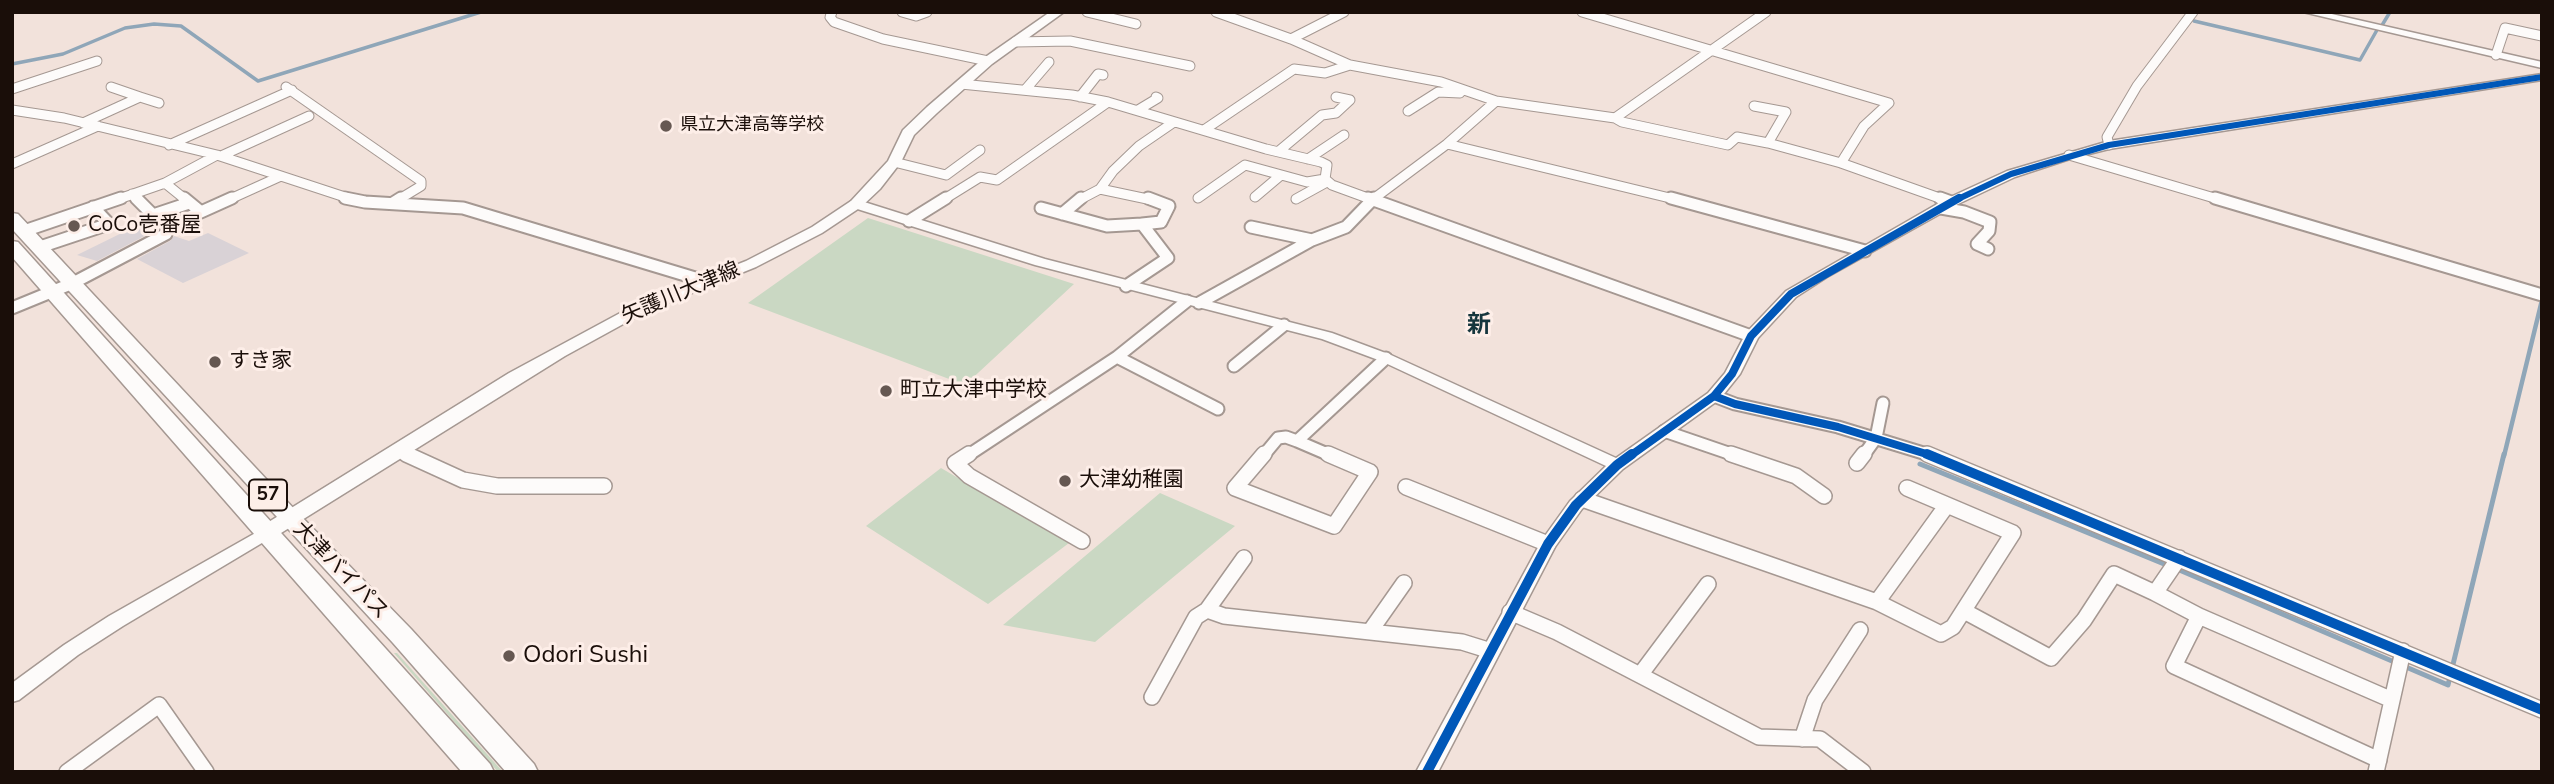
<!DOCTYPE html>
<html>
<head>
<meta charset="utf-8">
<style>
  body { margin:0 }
  #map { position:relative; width:2554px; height:784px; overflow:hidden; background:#f2e2db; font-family:"Nunito Sans",sans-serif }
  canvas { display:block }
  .frame { position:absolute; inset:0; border:14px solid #1a0e09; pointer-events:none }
</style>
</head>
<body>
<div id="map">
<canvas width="2554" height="784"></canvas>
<div class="frame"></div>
</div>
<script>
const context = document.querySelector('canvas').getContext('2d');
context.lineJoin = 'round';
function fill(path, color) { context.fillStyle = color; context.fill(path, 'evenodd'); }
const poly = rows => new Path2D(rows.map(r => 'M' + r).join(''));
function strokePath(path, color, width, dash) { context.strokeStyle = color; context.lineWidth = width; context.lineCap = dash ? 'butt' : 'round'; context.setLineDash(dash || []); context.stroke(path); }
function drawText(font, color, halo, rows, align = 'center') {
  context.font = font + ' "Nunito Sans","Noto Sans JP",sans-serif'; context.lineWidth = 6; context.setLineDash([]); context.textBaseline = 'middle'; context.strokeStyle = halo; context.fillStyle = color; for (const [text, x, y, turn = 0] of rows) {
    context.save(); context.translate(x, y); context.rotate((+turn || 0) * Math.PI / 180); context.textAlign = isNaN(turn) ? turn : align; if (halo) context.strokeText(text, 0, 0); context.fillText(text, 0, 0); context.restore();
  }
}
fill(poly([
  [868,218,1074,284,965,385,748,303],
  [941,468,1069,543,988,604,866,526],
  [1160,493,1235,526,1095,642,1003,625],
  [394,653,397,653,503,772,498,772]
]), '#cad8c3');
strokePath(poly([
  [2194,21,2360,60,2377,30],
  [2381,27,2390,12],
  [12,64,63,54,125,28,154,24,181,26,258,81,481,12]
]), '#8fa6b8', 3.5);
strokePath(poly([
  [2504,456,2542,300]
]), '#8fa6b8', 4.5);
strokePath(poly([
  [1920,464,2169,566],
  [2177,569,2448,685,2504,454]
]), '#8fa6b8', 5);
fill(poly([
  [136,226,154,231,97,261,77,255],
  [208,233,249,253,183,283,137,259,170,241,174,236,189,241]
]), '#d9d2d6');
const minorFar2 = poly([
  [832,12,830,17,834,22,883,39,988,61],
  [902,12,916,16,927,12],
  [1087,12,1136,24],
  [1216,12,1291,39,1350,65,1441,82,1496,101,1615,118,1622,122,1728,145,1737,137,1768,143,1841,163,1945,200],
  [1582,12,1889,103,1864,126,1841,163],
  [1291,39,1344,12],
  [1015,42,1070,41,1190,66],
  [2496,55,2505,28,2542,36],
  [961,84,1072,95,1108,102,1266,149,1321,162,1327,165,1325,179,1332,185,1373,200],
  [286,87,421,181,421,186,398,200],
  [12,89,97,61],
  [1025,90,1049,62],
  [140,97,159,103],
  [1080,97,1098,74,1103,75],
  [1754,106,1786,112,1768,143],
  [12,110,64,118,217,155,354,200],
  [1138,110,1158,98,1156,97],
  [1408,111,1438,92,1460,93],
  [1615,118,1766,12],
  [83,123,140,97,111,87],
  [1204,130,1294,69,1325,73,1350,65],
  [1447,144,1678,200],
  [169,145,292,90],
  [2109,145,2107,137,2137,86,2193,12],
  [1279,151,1322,115,1336,113,1350,100,1336,97],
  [2069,155,2221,200],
  [221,156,309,116],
  [1308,159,1344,135],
  [894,162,946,175,980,150],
  [12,164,98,126],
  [1100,189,1152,200],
  [132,194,138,200],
  [1255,197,1281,175],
  [1198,198,1245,165,1307,182,1325,179],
  [1296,199,1325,183],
  [116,200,165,183],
  [186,200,165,183,217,155],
  [228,200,281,176],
  [943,200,980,177,997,180,1108,102],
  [1079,200,1100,189,1113,171,1139,146,1174,122],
  [1372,200,1447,144,1496,101]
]);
const minorFar1 = poly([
  [136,198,153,215,189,203],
  [184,198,201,212],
  [345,198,365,202,463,208,705,281],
  [1368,198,1751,336],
  [1671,198,1865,251],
  [1940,198,1951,202],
  [2215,198,2542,295],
  [393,203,401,198],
  [1041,208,1107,226,1142,224],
  [1941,208,1964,212,1990,222,1989,231,1977,244,1988,249],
  [1062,214,1081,198],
  [909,221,946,198],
  [1251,227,1312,240],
  [24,231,121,198],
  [40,247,109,224,93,207],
  [1126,286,1168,258,1142,224,1161,222,1169,206,1148,198],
  [1187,301,1117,357,1218,409],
  [1199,303,1312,240,1346,227,1374,198],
  [12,308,73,283,166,234,166,231,192,216,232,198],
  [1234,366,1284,325],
  [1714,396,1735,404,1838,427,1933,456],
  [1664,431,1737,456],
  [1297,441,1332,456],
  [1297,441,1386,358],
  [399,451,409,456],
  [967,456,1117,357],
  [1263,456,1278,438,1286,437,1297,441],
  [1863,456,1876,438,1883,403]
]);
const minor = poly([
  [406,454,463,480,497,486,604,486],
  [969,454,955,463,969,476,1082,541],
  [1264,454,1235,488,1334,526,1370,472,1328,454],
  [1731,454,1796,476,1824,496],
  [1927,454,2542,710],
  [1857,463,1864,454],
  [1406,487,1548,544],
  [1582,499,1877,602,1941,634,1953,627,2013,533,1907,488],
  [2155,593,2199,616],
  [1877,602,1947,505],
  [1207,610,1224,616,1462,642,1491,651],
  [1964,611,2051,658,2084,620,2114,574,2155,593,2179,558],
  [1510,612,1557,632,1759,737,1820,739,1863,772],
  [1371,630,1404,583],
  [1640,675,1708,584],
  [1152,697,1196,617,1207,610,1244,558],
  [1802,739,1815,700,1860,630],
  [2379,760,2174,666,2199,616,2392,700],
  [67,772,159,705,206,772],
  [2376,772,2403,651]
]);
const tertiary = poly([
  [2303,12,2323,12,2542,62,2542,68,2303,12],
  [2542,74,2542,80,2109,149,2073,158,2015,177,1956,205,1827,277,1796,297,1758,338,1740,374,1720,399,1623,469,1582,509,1555,547,1438,772,1416,772,1542,540,1570,501,1606,466,1381,361,1322,339,1035,265,851,207,849,204,851,201,861,201,1045,259,1332,333,1391,355,1616,458,1708,393,1725,373,1746,333,1786,291,1946,199,2007,171,2109,141,2542,74],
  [266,527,272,529,275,533,272,537,123,626,78,655,19,700,12,702,12,683,64,645,109,616,266,527]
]);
const secondary = poly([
  [1050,12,1064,12,992,64,937,113,914,135,901,162,880,189,861,207,822,233,756,267,647,311,565,356,273,538,259,538,256,533,259,528,509,373,635,305,746,261,812,227,851,201,888,161,903,130,927,107,984,58,1050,12]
]);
const trunk = poly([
  [12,213,18,214,297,512,411,629,534,764,538,772,506,772,393,643,12,229,12,213],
  [12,241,18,242,490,764,494,772,462,772,12,257,12,241]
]);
strokePath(minorFar2, '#a59892', 11);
strokePath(minorFar1, '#a59892', 15);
strokePath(minor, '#a59892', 18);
strokePath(tertiary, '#a59892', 3);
strokePath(secondary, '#a59892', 3);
strokePath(trunk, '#a59892', 3);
strokePath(minorFar2, '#fdfbfa', 9);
strokePath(minorFar1, '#fdfbfa', 11);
strokePath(minor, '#fdfbfa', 15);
fill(tertiary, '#fdfbfa');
fill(secondary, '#fdfbfa');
fill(trunk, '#fdfbfa');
strokePath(poly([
  [1956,200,2011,174,2109,145,2542,77]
]), '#0057b8', 6);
strokePath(poly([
  [1714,396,1735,404,1838,427,1933,456],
  [1630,456,1714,396,1732,374,1751,336,1791,294,1959,198]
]), '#0057b8', 8);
strokePath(poly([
  [1927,454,2542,710],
  [1427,772,1548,544,1576,505,1617,465,1632,454]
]), '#0057b8', 10);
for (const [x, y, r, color] of [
  [666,126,7,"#665852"],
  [74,226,7,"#665852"],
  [215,362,7,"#665852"],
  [886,391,7,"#665852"],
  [1065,481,7,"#665852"],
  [509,656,7,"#665852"]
]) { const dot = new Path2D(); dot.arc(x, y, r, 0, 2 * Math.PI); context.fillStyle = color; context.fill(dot); strokePath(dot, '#fdeee8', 2.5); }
drawText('18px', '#1a0e09', '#fdeee8', [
  ["県立大津高等学校",680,126]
], 'left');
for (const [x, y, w] of [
  [268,495,38]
]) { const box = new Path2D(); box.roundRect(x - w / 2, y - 15.5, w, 31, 5); context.fillStyle = '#fdeee8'; context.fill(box); strokePath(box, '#1a0e09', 2); }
drawText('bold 19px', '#1a0e09', null, [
  ["57",268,495]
]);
drawText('21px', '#1a0e09', '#fdeee8', [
  ["CoCo壱番屋",88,226],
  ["すき家",229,362],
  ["町立大津中学校",900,391],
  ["大津幼稚園",1079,481]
], 'left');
drawText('21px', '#1a0e09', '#fdeee8', [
  ["矢護川大津線",681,294,-23],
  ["大津バイパス",340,571,46]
]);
drawText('bold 24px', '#15363d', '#fdeee8', [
  ["新",1479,326]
]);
drawText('24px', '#1a0e09', '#fdeee8', [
  ["Odori Sushi",523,656]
], 'left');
</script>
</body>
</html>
